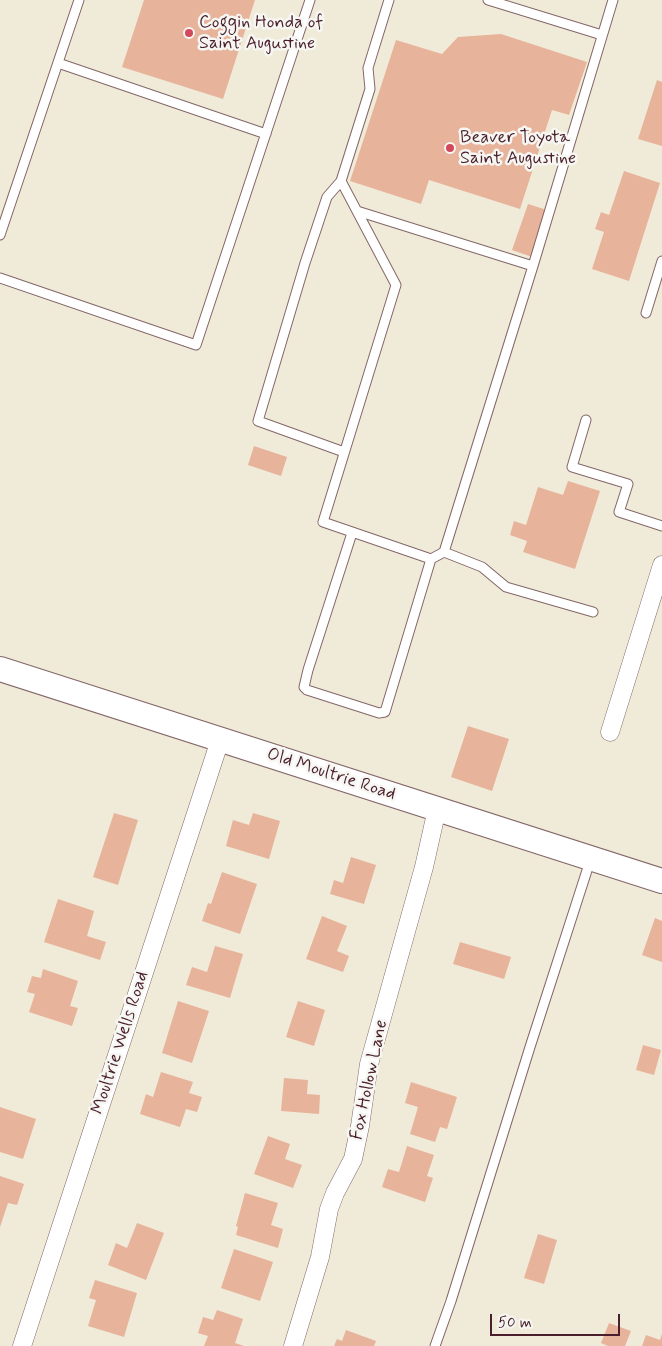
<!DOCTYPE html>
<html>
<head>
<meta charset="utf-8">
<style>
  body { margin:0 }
  #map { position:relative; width:662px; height:1346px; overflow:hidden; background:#f0ebd8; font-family:Mynerve,sans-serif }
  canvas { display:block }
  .scale { position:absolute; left:490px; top:1314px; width:130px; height:22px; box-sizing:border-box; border:2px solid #4a1f2b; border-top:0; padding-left:6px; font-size:15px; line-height:18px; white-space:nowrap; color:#4a1f2b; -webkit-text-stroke:4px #f6f6f2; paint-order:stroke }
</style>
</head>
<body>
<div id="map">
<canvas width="662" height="1346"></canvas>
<div class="scale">50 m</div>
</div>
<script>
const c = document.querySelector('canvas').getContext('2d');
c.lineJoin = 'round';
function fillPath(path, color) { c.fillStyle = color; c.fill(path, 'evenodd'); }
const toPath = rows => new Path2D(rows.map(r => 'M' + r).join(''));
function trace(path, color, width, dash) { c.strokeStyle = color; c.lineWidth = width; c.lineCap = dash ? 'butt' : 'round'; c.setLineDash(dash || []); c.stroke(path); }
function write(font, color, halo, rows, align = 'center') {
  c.font = font + ' Mynerve,sans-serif'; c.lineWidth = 5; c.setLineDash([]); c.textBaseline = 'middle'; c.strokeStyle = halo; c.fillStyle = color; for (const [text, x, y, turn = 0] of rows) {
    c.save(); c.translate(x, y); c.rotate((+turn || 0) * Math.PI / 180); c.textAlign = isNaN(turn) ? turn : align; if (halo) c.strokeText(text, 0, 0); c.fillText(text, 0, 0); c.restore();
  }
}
const building = toPath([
  [144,0,255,0,223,99,122,67],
  [501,34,587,62,569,115,552,110,520,209,429,180,421,204,350,181,396,40,442,54,458,37],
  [657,80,662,82,662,146,638,139],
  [624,171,660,183,629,281,592,269,604,232,595,229,601,212,609,215],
  [528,204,547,210,532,257,512,250],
  [254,446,287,457,281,476,248,465],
  [568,481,600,491,575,569,523,552,527,541,510,535,514,521,526,525,538,487,563,495],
  [468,726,509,739,492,791,451,777],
  [114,813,138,820,118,885,93,877],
  [253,813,280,821,269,859,226,846,233,820,249,825],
  [351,857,376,865,364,904,330,894,334,880,343,883],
  [222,872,257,884,240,934,202,921,208,903,211,904],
  [58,899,94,911,87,936,106,942,100,960,44,942],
  [322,916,347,926,337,951,349,956,343,972,306,959],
  [655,918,662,921,662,962,642,955],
  [460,942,511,957,504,979,453,964],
  [215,946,243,954,230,998,186,985,192,967,207,972],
  [43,969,78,981,70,1006,78,1008,72,1026,29,1012,35,994,27,992,32,976,41,978],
  [178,1001,209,1011,192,1063,162,1053],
  [298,1001,325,1010,314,1046,286,1037],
  [643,1045,661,1050,654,1075,636,1070],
  [161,1072,193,1082,189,1093,202,1097,197,1112,186,1109,180,1127,140,1114,146,1094,153,1097],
  [284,1078,308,1080,307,1094,320,1095,319,1114,281,1111],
  [411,1082,457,1097,447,1129,440,1127,435,1142,410,1134,418,1107,405,1103],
  [0,1107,36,1119,23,1159,0,1152],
  [268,1136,290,1144,285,1159,302,1165,293,1188,254,1174],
  [407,1146,434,1155,427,1176,433,1178,425,1202,382,1187,388,1169,399,1172],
  [0,1176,24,1184,17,1205,8,1203,0,1227],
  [245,1193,278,1203,271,1225,283,1229,278,1248,236,1235,238,1227,236,1226],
  [137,1223,164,1233,146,1280,108,1265,116,1243,127,1248],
  [538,1234,557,1240,544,1284,524,1278],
  [234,1249,273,1262,260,1301,221,1288],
  [95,1280,137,1293,124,1337,88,1326,96,1300,89,1298],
  [217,1310,243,1319,235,1343,244,1346,204,1346,208,1336,198,1333,203,1317,213,1320],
  [609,1323,631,1331,625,1346,608,1346,601,1343],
  [346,1330,376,1341,374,1346,334,1346,337,1339,342,1341],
  [662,1334,662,1346,642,1346,646,1335,660,1340]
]);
const lane = toPath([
  [389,0,368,68,370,89,341,181,396,285,323,522,431,559,444,552,533,266,613,0],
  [488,0,602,35],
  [58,63,266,134],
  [341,181,327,197,305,263,258,421,344,452],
  [357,211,533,266],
  [0,235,79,0],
  [0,278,196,345,310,0],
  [646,313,662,261],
  [586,420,572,467,628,484,619,512,662,526],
  [352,533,308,670,304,687,307,690,379,713,385,712,431,559],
  [444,552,482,567,506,587,593,612],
  [435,1346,451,1301,530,1047,591,858]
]);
const street = toPath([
  [610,732,662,565],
  [22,1346,220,740],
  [293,1346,320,1257,329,1209,335,1193,353,1159,360,1126,369,1064,424,867,437,809]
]);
const secondary = toPath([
  [0,669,662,881]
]);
const markers = [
  [189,33,5,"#d1495b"],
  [450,148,5,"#d1495b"]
];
const poiNames = [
  ["Coggin Honda of",199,23],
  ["Saint Augustine",199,44],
  ["Beaver Toyota",460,138],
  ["Saint Augustine",460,159]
];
const streetNames = [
  ["Old Moultrie Road",331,775,18],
  ["Moultrie Wells Road",121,1043,-72],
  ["Fox Hollow Lane",370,1080,-78]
];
fillPath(building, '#e7b39b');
trace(lane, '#846668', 11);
trace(street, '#846668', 19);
trace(secondary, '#846668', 26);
trace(lane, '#fff', 9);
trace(street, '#fff', 18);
trace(secondary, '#fff', 24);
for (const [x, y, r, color] of markers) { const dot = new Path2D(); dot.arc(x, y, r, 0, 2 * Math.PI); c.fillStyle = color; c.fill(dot); trace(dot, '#f6f6f2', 2); }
write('18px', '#4a1f2b', '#f6f6f2', poiNames, 'left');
write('18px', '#4a1f2b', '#f6f6f2', streetNames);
</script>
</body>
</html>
